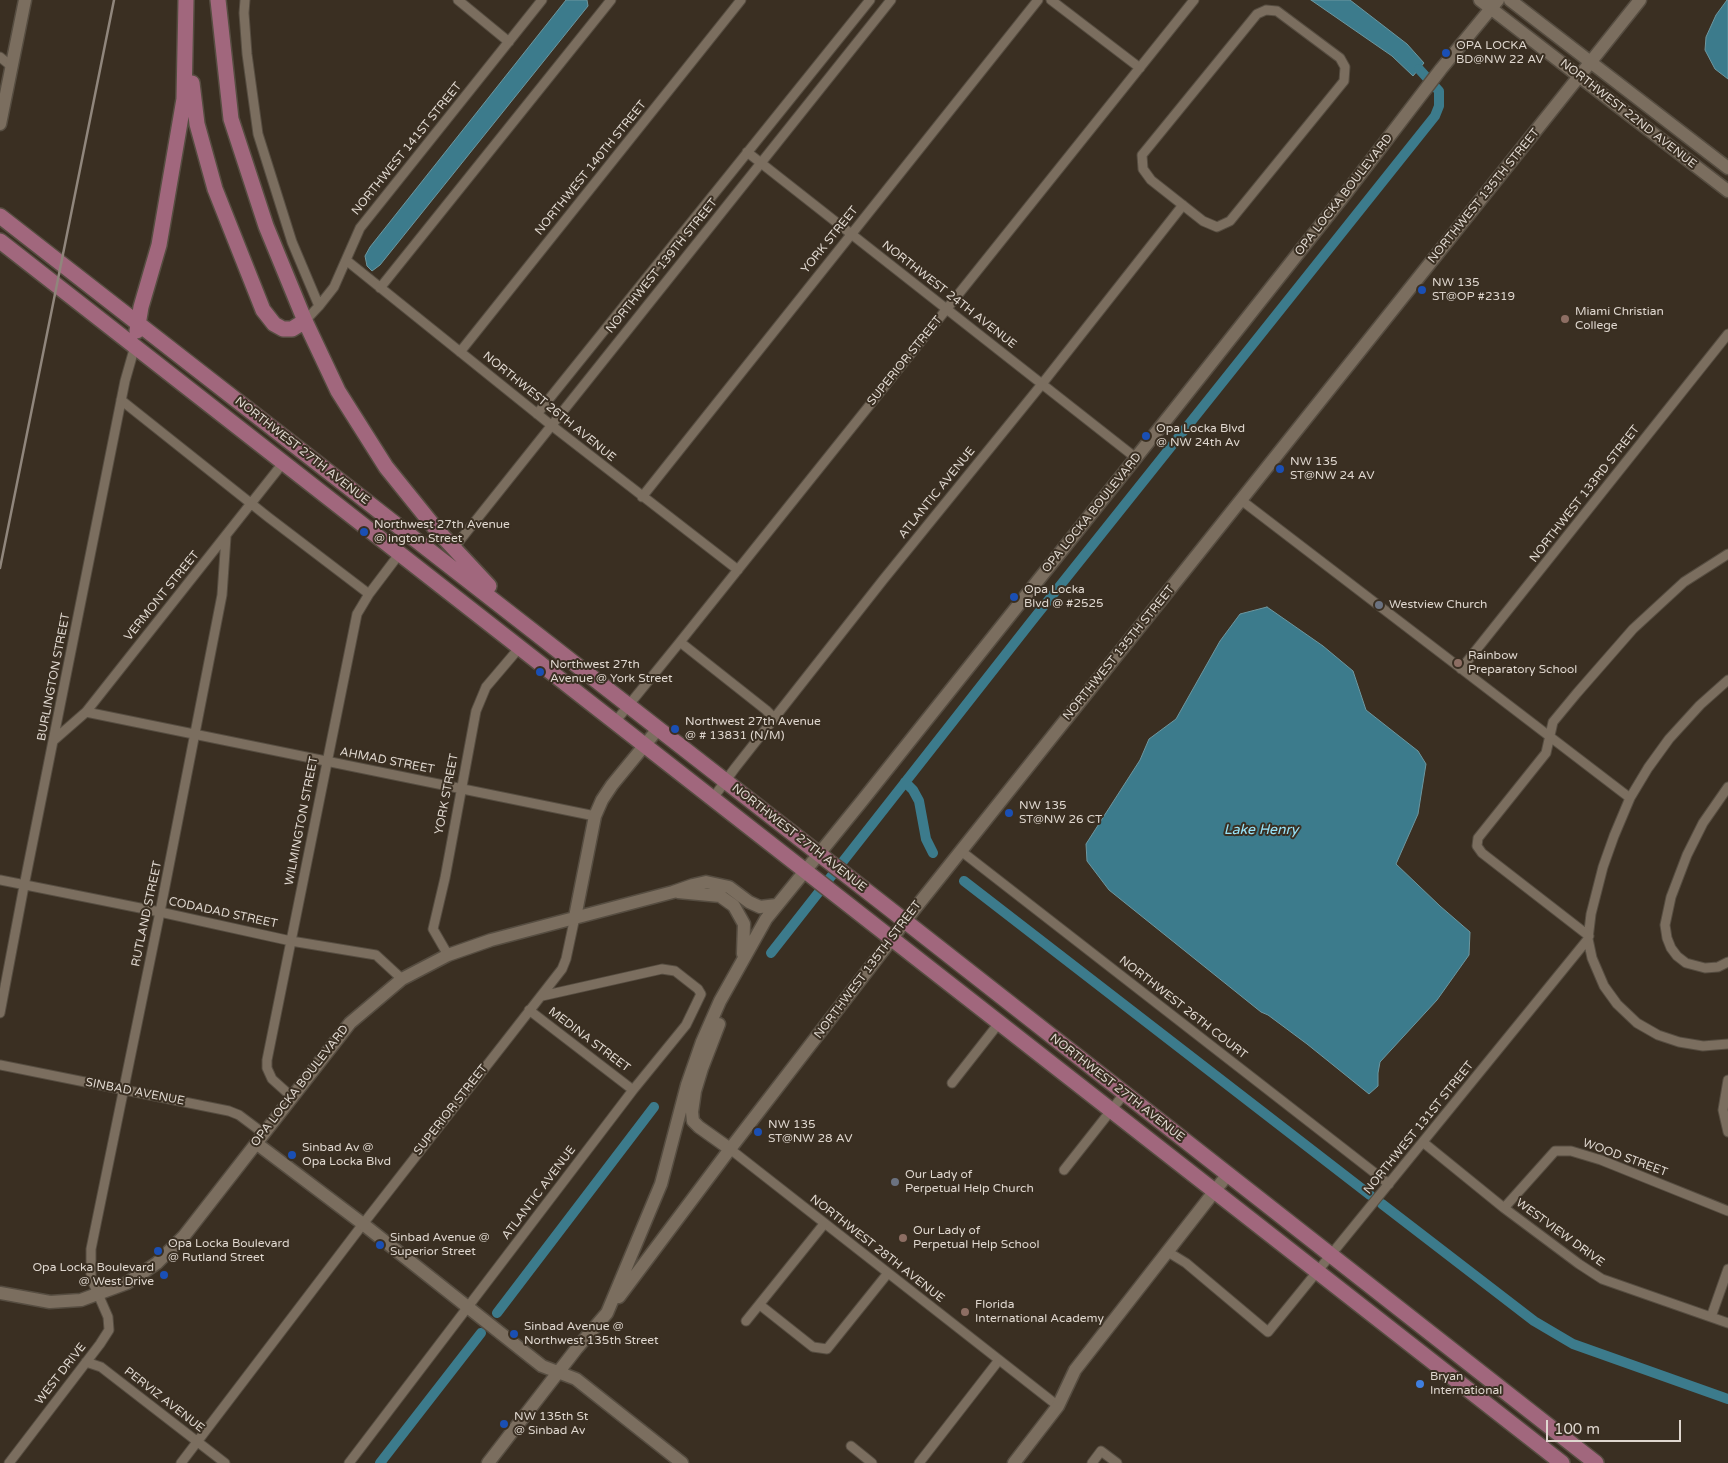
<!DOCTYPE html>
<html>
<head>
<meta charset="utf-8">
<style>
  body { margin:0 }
  #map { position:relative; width:1728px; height:1463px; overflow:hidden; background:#3a2f22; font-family:"Varela Round",sans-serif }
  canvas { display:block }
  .scale { position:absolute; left:1546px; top:1420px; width:135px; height:22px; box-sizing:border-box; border:2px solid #dfd7cf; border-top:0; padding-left:6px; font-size:15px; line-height:18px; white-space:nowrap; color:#dfd7cf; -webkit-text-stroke:4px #3a2f22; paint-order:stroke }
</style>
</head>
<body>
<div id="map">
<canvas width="1728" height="1463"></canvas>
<div class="scale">100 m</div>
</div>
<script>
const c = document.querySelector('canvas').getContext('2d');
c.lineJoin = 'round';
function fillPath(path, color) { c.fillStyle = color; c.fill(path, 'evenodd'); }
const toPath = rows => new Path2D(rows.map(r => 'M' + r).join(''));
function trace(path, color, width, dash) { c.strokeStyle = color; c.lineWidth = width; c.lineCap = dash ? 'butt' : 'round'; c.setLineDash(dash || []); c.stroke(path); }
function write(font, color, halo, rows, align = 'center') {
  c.font = font + ' "Varela Round",sans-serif'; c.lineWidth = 4; c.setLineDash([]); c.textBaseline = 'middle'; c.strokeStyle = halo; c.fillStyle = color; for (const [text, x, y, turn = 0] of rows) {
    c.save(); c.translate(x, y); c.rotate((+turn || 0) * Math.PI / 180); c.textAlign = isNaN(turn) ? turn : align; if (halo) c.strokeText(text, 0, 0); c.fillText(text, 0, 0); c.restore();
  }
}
const water = toPath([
  [566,0,587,0,588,6,380,265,372,271,367,266,365,256,370,247,566,0],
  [1311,0,1350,0,1407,44,1424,63,1413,76,1392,56,1311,0],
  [1727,0,1728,0,1728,79,1715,69,1705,50,1706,37,1716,15,1727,0],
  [1267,607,1323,646,1353,671,1366,710,1418,751,1426,764,1418,814,1396,864,1440,906,1470,932,1469,955,1437,1000,1380,1062,1378,1073,1378,1086,1369,1094,1307,1044,1268,1015,1261,1012,1109,890,1087,861,1086,844,1140,760,1149,739,1176,719,1220,641,1240,614,1267,607]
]);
const canal = toPath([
  [905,782,913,790,919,801,926,839,933,853],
  [964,881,1370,1195],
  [771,953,1031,622,1435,116,1439,106,1439,91,1419,69],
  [1382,1204,1534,1321,1573,1344,1728,1399],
  [497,1313,654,1107],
  [380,1463,481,1333]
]);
const street = toPath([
  [245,0,244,13,247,54,258,134,292,242,319,306],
  [458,0,509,42],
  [1051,0,1140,68],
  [1266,10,1277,11,1340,58,1345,67,1344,81,1230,221,1217,227,1203,221,1151,180,1143,169,1142,155,1257,14,1266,10],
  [0,57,11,66],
  [747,152,1136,458],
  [346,260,551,425,738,570],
  [380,288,611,0],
  [305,321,319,306,334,287,360,228,542,0],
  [460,352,741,0],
  [121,400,268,517,369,594],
  [537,414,870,0],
  [642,497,1038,0],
  [1241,500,1630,798],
  [453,549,891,0],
  [680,642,766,710,774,718],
  [1461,669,1728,334],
  [1728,680,1700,705,1669,739,1648,768,1630,798,1614,836,1603,867,1591,914,1588,939,1592,958,1604,986,1617,1004,1637,1023,1658,1035,1679,1042,1703,1046,1728,1044],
  [86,712,595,816],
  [615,722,680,642,1194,0],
  [54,740,86,712,283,463],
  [1728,787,1703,823,1687,855,1671,897,1665,925,1667,938,1671,948,1677,956,1686,963,1705,968,1718,967,1728,962],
  [713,798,735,768,883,580,1042,384,1183,205],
  [961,851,1389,1184],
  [0,880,160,912,291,941,376,955,402,979],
  [1589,936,1482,853,1477,846,1478,838,1546,753,1553,722,1577,693,1633,629,1684,582,1728,554],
  [448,955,433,929,445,878,476,711,486,687,520,647],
  [529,1010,633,1090],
  [0,1013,24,886,125,381,135,346],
  [0,1065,229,1111,239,1115,263,1133],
  [1728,1080,1723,1110,1728,1132],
  [952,1083,999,1023],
  [292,1097,272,1079,267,1068,267,1060,357,614,369,594,400,553],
  [1424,1143,1504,1208,1579,1264,1602,1279,1728,1323],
  [730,1149,1058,1406],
  [1064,1170,1124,1094],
  [1504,1208,1555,1151,1571,1151,1601,1160,1728,1211],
  [1168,1252,1186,1263,1268,1332,1588,939],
  [760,1305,813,1347,827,1349,888,1273],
  [1711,1317,1728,1269],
  [746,1321,824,1224],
  [86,1362,101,1367,225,1463],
  [851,1446,872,1463],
  [9,1463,100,1344,109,1330,108,1317,91,1278,91,1249,160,912,222,595,226,537],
  [181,1463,363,1224,562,969,566,959,575,917],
  [349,1463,633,1090,686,1025,701,994,698,989,675,971,662,969,542,996],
  [919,1463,999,1360],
  [1092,1463,1101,1451,1117,1463]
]);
const secondary = toPath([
  [1480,0,1728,191],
  [1510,0,1728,168],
  [0,124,25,0],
  [678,892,720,896,734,906,744,924,743,954],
  [575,917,595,816,602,800,612,785,658,729],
  [719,1024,702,1068,695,1091,692,1112,693,1121,699,1127,730,1149],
  [256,1143,363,1224,542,1366,576,1379,682,1463],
  [0,1293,50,1302,81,1300,127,1283,157,1263,184,1236,350,1023,402,979,448,955,491,940,673,892,693,885,706,882,729,887,749,902,760,907,777,905],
  [619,1297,730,1149,885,948,905,921,1640,0],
  [488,1463,577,1348,607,1313,661,1184,687,1085,702,1042,720,1001,766,919,862,801,1174,410,1346,193,1441,69,1498,0],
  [1014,1463,1058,1406,1075,1370,1228,1174]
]);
const primary = toPath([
  [218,0,231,119,266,226,305,321,338,391,386,467,436,529,489,586],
  [192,83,197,124,215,189,263,310,274,324,283,329,292,329,305,321],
  [0,216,882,903,1596,1463],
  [0,241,1562,1463],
  [137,331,141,307,159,245,184,99,186,0]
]);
const rail = toPath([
  [0,568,114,0]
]);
const markers = [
  [1446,53,5,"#1a4fb4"],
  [1422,290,5,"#1a4fb4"],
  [1565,319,5,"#8d6e63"],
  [1146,436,5,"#1a4fb4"],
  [1280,469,5,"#1a4fb4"],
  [364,532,5,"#1a4fb4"],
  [1014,597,5,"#1a4fb4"],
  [1379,605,5,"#6b7280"],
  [1458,663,5,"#8d6e63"],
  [540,672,5,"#1a4fb4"],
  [675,729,5,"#1a4fb4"],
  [1009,813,5,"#1a4fb4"],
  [758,1132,5,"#1a4fb4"],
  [292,1155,5,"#1a4fb4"],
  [895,1182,5,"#6b7280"],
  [903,1238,5,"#8d6e63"],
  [380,1245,5,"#1a4fb4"],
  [158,1251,5,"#1a4fb4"],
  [164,1275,5,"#1a4fb4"],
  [965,1312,5,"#8d6e63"],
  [514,1334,5,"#1a4fb4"],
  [1420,1384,5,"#3f7fe0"],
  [504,1424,5,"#1a4fb4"]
];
const poiNames = [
  ["OPA LOCKA",1456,46],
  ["BD@NW 22 AV",1456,60],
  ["NW 135",1432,283],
  ["ST@OP #2319",1432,297],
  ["Miami Christian",1575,312],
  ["College",1575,326],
  ["Opa Locka Blvd",1156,429],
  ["@ NW 24th Av",1156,443],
  ["NW 135",1290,462],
  ["ST@NW 24 AV",1290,476],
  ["Northwest 27th Avenue",374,525],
  ["@ ington Street",374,539],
  ["Opa Locka",1024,590],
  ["Blvd @ #2525",1024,604],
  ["Westview Church",1389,605],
  ["Rainbow",1468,656],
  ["Preparatory School",1468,670],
  ["Northwest 27th",550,665],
  ["Avenue @ York Street",550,679],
  ["Northwest 27th Avenue",685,722],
  ["@ # 13831 (N/M)",685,736],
  ["NW 135",1019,806],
  ["ST@NW 26 CT",1019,820],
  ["NW 135",768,1125],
  ["ST@NW 28 AV",768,1139],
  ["Sinbad Av @",302,1148],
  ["Opa Locka Blvd",302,1162],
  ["Our Lady of",905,1175],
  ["Perpetual Help Church",905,1189],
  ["Our Lady of",913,1231],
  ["Perpetual Help School",913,1245],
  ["Sinbad Avenue @",390,1238],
  ["Superior Street",390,1252],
  ["Opa Locka Boulevard",168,1244],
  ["@ Rutland Street",168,1258],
  ["Opa Locka Boulevard",154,1268,"right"],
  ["@ West Drive",154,1282,"right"],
  ["Florida",975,1305],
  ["International Academy",975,1319],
  ["Sinbad Avenue @",524,1327],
  ["Northwest 135th Street",524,1341],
  ["Bryan",1430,1377],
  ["International",1430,1391],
  ["NW 135th St",514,1417],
  ["@ Sinbad Av",514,1431]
];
const streetNames = [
  ["NORTHWEST 22ND AVENUE",1628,114,38],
  ["NORTHWEST 141ST STREET",407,149,-51],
  ["NORTHWEST 140TH STREET",591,168,-51],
  ["OPA LOCKA BOULEVARD",1344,195,-52],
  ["NORTHWEST 135TH STREET",1484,196,-51],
  ["YORK STREET",830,240,-51],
  ["NORTHWEST 139TH STREET",662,266,-51],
  ["NORTHWEST 24TH AVENUE",949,295,38],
  ["SUPERIOR STREET",905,361,-51],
  ["NORTHWEST 26TH AVENUE",549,407,39],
  ["NORTHWEST 27TH AVENUE",302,451,38],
  ["ATLANTIC AVENUE",937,493,-51],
  ["NORTHWEST 133RD STREET",1585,494,-52],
  ["OPA LOCKA BOULEVARD",1092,513,-51],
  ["VERMONT STREET",162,596,-51],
  ["NORTHWEST 135TH STREET",1119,653,-51],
  ["BURLINGTON STREET",54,677,-79],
  ["AHMAD STREET",387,761,11],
  ["YORK STREET",447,794,-79],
  ["WILMINGTON STREET",302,821,-79],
  ["NORTHWEST 27TH AVENUE",799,838,38],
  ["CODADAD STREET",223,913,12],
  ["RUTLAND STREET",147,914,-78],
  ["NORTHWEST 135TH STREET",868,970,-53],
  ["NORTHWEST 26TH COURT",1183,1008,38],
  ["MEDINA STREET",589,1040,37],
  ["OPA LOCKA BOULEVARD",300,1086,-52],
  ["NORTHWEST 27TH AVENUE",1117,1088,38],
  ["SINBAD AVENUE",135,1092,11],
  ["SUPERIOR STREET",451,1110,-52],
  ["NORTHWEST 131ST STREET",1419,1128,-51],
  ["WOOD STREET",1625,1158,20],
  ["ATLANTIC AVENUE",539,1193,-53],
  ["WESTVIEW DRIVE",1560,1233,36],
  ["NORTHWEST 28TH AVENUE",877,1249,38],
  ["WEST DRIVE",61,1374,-52],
  ["PERVIZ AVENUE",164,1400,38]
];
const waterNames = [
  ["Lake Henry",1261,830]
];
fillPath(water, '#3c7b8c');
trace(water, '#6d97a0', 1);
trace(canal, '#3c7b8c', 10);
trace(street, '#564d41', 11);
trace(secondary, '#564d41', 15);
trace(primary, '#564d41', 18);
trace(street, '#7b6e5f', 9);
trace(secondary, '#7b6e5f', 12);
trace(primary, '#a1677d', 15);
trace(rail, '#90867c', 2.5);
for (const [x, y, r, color] of markers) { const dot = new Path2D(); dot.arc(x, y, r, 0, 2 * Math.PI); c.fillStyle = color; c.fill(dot); trace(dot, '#3a2f22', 2); }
write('12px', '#dfd7cf', '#3a2f22', poiNames, 'left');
write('12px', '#dfd7cf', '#3a2f22', streetNames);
write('italic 14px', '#99e4f9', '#3a2f22', waterNames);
</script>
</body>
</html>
